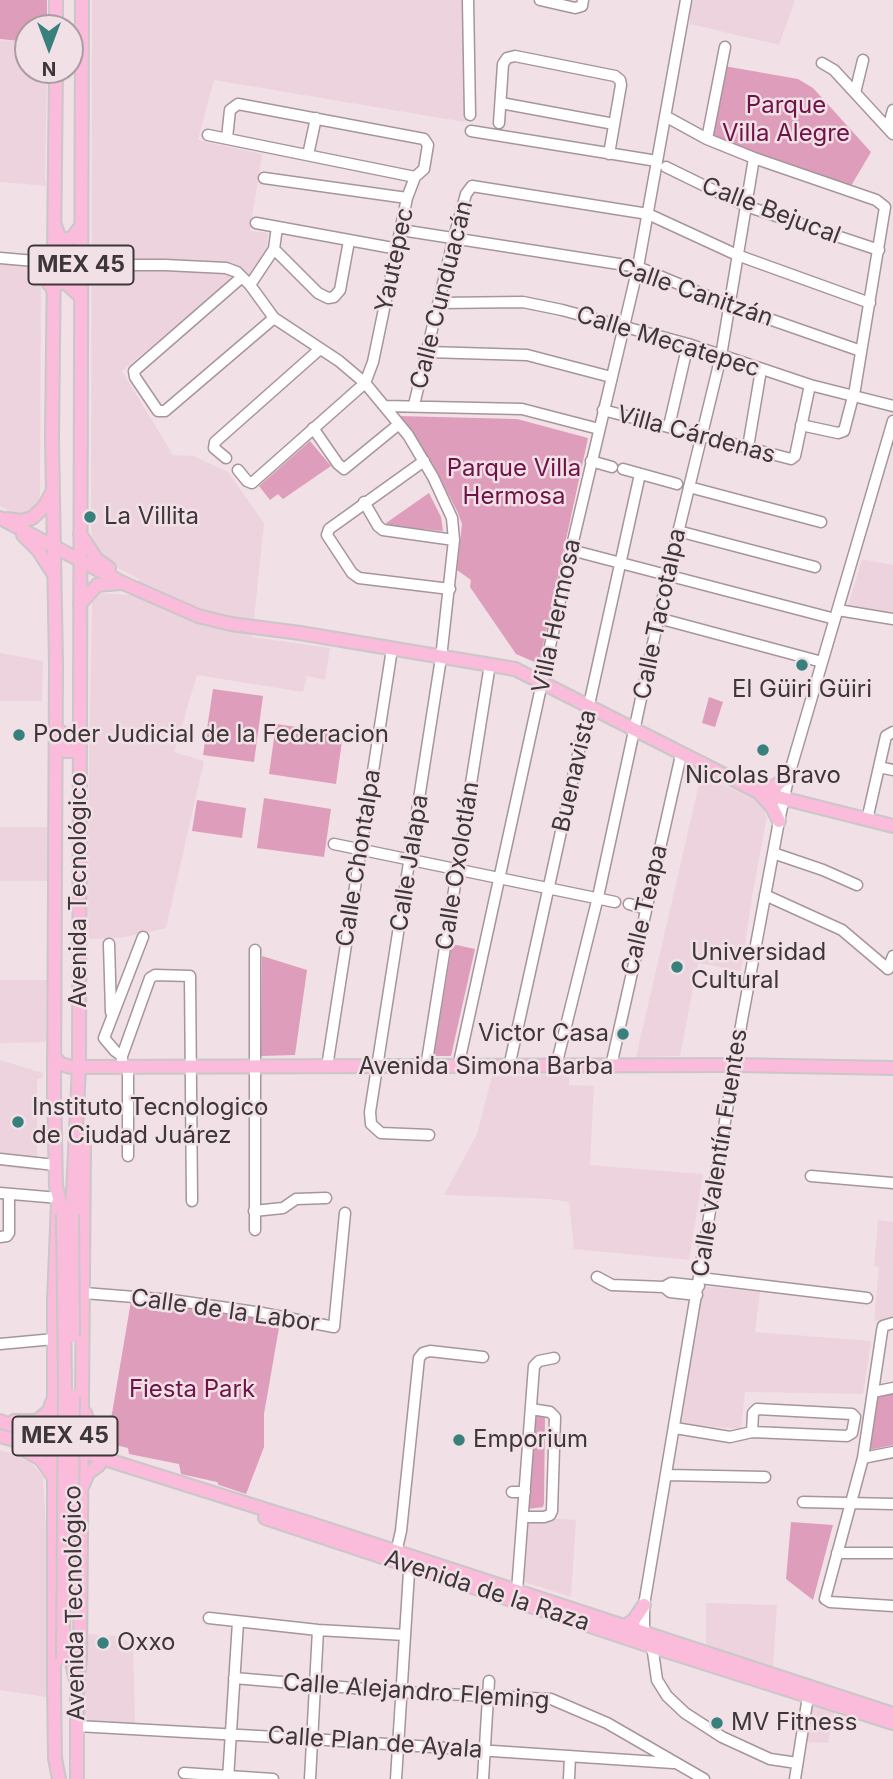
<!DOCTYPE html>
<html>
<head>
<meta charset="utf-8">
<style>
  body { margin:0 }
  #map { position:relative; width:893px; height:1779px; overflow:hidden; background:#f2e0e7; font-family:Inter,sans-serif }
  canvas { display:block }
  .north { position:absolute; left:14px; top:14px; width:70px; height:70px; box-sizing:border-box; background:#f2e0e7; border:2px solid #aa9ca2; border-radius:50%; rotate:180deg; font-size:19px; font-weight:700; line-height:28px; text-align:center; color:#3e373a }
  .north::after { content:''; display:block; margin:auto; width:24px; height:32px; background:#37807c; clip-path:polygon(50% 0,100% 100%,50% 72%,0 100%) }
</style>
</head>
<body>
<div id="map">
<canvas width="893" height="1779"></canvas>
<div class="north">N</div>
</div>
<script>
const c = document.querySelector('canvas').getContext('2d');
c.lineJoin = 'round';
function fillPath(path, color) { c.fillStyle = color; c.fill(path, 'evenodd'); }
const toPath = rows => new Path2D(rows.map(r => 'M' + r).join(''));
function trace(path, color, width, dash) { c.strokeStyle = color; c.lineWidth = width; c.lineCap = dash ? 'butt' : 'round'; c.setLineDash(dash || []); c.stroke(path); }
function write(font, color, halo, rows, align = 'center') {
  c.font = font + ' Inter,sans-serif'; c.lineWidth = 5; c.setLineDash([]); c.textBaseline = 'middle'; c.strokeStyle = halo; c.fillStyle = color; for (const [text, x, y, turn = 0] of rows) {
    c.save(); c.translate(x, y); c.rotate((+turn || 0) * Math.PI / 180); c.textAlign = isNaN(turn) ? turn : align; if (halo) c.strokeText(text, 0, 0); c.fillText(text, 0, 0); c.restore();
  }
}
const built = toPath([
  [92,0,468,0,470,96,465,122,214,80,198,140,262,154,250,231,268,233,267,252,247,278,233,279,122,371,173,455,194,456,228,472,264,523,252,637,330,648,325,680,307,676,303,692,197,675,174,752,204,761,166,928,121,938,89,939,87,880,92,602,97,593,131,595,139,579,114,566,103,557,92,539,91,527],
  [690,0,795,0,779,45,690,24],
  [0,40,28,42,28,70,47,70,45,178,47,186,0,182],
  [0,264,32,267,41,277,40,495,37,507,27,515,17,515,0,506],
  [862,559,893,565,893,613,848,606],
  [0,653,43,661,42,701,0,701],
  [701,775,760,802,767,817,753,891,741,971,698,963,680,1056,636,1057],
  [0,827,48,827,48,881,0,881],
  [0,980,47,980,47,1042,0,1043],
  [0,1060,43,1073,42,1078,37,1079,37,1171,0,1166],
  [569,1074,569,1085,594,1086,590,1165,703,1174,689,1260,574,1249,569,1202,550,1199,444,1195,477,1134,492,1076],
  [878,1220,893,1222,893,1318,874,1321,879,1267,874,1266],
  [701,1286,760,1292,755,1332,871,1341,863,1394,745,1392,741,1429,680,1424],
  [0,1450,28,1459,43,1477,47,1545,46,1697,0,1690],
  [550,1518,576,1520,571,1597,524,1582,528,1522],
  [706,1603,777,1605,773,1666,706,1646],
  [86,1634,117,1636,133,1644,135,1723,84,1721],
  [812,1704,835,1710,828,1743,807,1742]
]);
const green = toPath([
  [0,0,47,0,47,28,28,28,28,42,0,39],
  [724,66,798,79,813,88,871,152,851,186,713,139],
  [398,416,517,419,588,438,539,664,516,654,470,587,471,580,457,570,462,524,458,513,435,468],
  [310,441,331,466,283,499,278,494,270,500,259,486],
  [429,493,441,517,443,531,388,526,386,523],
  [213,689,263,696,254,762,203,755],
  [709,697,723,702,715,727,702,723],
  [276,724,343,734,336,784,269,774],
  [264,798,331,809,324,857,257,848],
  [197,800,246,808,242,838,192,831],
  [452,944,475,949,451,1056,434,1056],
  [262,956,307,970,295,1055,261,1056],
  [131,1301,280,1322,264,1414,264,1447,246,1494,219,1485,217,1482,181,1474,179,1464,129,1454,128,1448,107,1443],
  [893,1393,893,1445,869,1450,875,1397],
  [533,1412,545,1414,544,1503,543,1507,527,1509],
  [791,1522,833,1525,813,1600,786,1579]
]);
const minor = toPath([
  [468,0,470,115],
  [540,0,575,8,582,6,583,0],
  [822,63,834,70,893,134],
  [855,93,863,60],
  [501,103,614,124],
  [665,116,707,139,754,158,876,200,885,207,855,389,844,431,838,433,801,425],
  [499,123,503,64,507,58,515,56,615,76,620,80,621,85,609,154],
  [888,128,893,110],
  [471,131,657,161],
  [208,135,415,177],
  [227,138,230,110,238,104,424,139,428,145,424,169,415,177,407,198,373,362,365,383,252,483,247,481,238,470],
  [707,139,725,47],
  [308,155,316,118],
  [666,167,746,206,879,250],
  [264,178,407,198],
  [256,223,398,249],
  [277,227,274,249,318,293,328,298,334,297,340,290,349,241],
  [401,230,638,267,729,305,861,351],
  [0,258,35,261,53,266],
  [81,265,165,265,226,268,237,272,250,285,274,318,339,361,365,383,408,435,433,477,452,518,454,540,441,658,370,1112,371,1124,381,1133,429,1135],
  [242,277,134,371,135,377,158,411,165,411,274,318],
  [250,285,274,249],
  [439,303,523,302,562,310,688,344,810,385,893,406],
  [428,352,527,355,611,377],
  [414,405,454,237,466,194,472,186,648,214,737,255,870,303],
  [384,406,522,409,599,429],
  [603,410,791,459,795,456,810,385],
  [669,426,688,344],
  [313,428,338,464,344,469,399,424],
  [748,447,761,370],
  [226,458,214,448,215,442,320,349],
  [424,461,329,529,327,535,352,573,359,578,450,589],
  [591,461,612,467],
  [623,469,677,484],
  [689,487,821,522],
  [364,502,378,526,383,530,454,540],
  [678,531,815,567],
  [571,550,835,619],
  [838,610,893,619],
  [658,618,822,662],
  [879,767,893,770],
  [867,820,886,736,893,732],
  [334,844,615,902],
  [773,853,823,870,857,885],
  [765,895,842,930,888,969,893,956],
  [629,904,646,909],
  [109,944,111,1012],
  [122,1056,115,1051,104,1038,143,937],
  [556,1066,598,897,668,574,721,356,754,158],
  [611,1066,681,755],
  [122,1067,122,1056,150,978,155,975,190,976,192,1201],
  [327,1067,392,649],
  [426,1067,490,664],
  [458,1067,571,550,638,267,686,0],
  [509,1067,640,474],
  [128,1156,128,1067],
  [0,1159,55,1165],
  [811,1176,893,1183],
  [0,1193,59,1198],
  [254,1211,283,1208,296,1199,326,1198],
  [255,1230,255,950],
  [0,1237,7,1236,9,1233,9,1194],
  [597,1277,612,1285,664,1287,671,1283,699,1286],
  [700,1278,867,1298],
  [664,1287,670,1292,697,1295],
  [84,1293,172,1300,262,1313,334,1327,345,1213],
  [893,1323,883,1326,882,1331,863,1458,825,1599,830,1602,893,1606],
  [0,1344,54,1339],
  [873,1392,893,1388],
  [675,1428,730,1437,752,1432,847,1436,852,1433,855,1417,852,1414,757,1409,753,1413,752,1432],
  [863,1458,893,1452],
  [667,1475,765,1477],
  [512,1492,525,1492],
  [803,1502,893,1504],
  [523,1517,544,1517,550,1515,552,1511,555,1417,550,1412,531,1409],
  [837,1553,893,1553],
  [395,1557,401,1531,419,1358,423,1353,430,1351,483,1357],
  [517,1591,534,1366,539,1361,554,1358],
  [209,1618,318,1630,405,1635],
  [234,1678,401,1692,551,1699,607,1723,704,1779],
  [77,1726,312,1739,673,1763],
  [797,1763,770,1759,722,1737,685,1713,667,1696,657,1680,653,1652,644,1633,644,1605,742,1020,779,821,789,775,893,421],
  [184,1773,273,1779],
  [228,1779,238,1622],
  [310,1779,318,1630],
  [396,1779,409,1572,412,1560],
  [483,1779,489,1681],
  [569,1779,570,1756],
  [795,1779,809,1690]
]);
const major = toPath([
  [56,28,56,0],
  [56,70,52,438,56,666,54,1091,56,1186,63,1214],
  [55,225,59,236,65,240,72,238,81,226],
  [35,261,45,273,49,284],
  [53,266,68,262,81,254],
  [52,288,58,284,65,282,81,297],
  [0,518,123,583,198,616,231,624,300,633,515,669,758,792,893,826],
  [7,519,21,521,32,518,44,507,52,492],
  [80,534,97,560,109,568],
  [23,535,38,550,53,573],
  [80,604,97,585,120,583],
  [61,732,61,741,66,751,73,751,80,747],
  [758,792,777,785,789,775],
  [761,795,772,807,779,821],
  [54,1057,61,1064,71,1067,735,1065,893,1068],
  [58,1203,54,1300,54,1685,55,1758,59,1779],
  [72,1214,79,1067,82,0],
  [85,1413,96,1441,108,1460],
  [0,1421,108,1460,321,1527,893,1714],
  [14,1421,37,1421,49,1411,52,1402],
  [0,1436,74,1457],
  [22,1448,41,1459,54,1478],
  [83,1485,88,1473,99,1465],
  [265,1518,650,1646,893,1723],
  [625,1626,634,1620,644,1605],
  [71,1658,77,1685,77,1779],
  [77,1685,80,1658,84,1147]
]);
const majorBridge = toPath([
  [63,1214,65,1385,63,1659],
  [72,1214,73,1336],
  [72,1528,73,1396]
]);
const markers = [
  [90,517,7,"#37807c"],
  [802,665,7,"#37807c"],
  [19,735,7,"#37807c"],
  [763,750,7,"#37807c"],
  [677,967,7,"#37807c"],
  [623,1034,7,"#37807c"],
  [18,1122,7,"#37807c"],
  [459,1440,7,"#37807c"],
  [103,1643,7,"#37807c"],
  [717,1723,7,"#37807c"]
];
const shields = [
  [81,265,105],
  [65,1436,105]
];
const shieldNames = [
  ["MEX 45",81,265],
  ["MEX 45",65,1436]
];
const parkNames = [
  ["Parque",786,106],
  ["Villa Alegre",786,134],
  ["Parque Villa",514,469],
  ["Hermosa",514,497],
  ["Fiesta Park",192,1390]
];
const streetNames = [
  ["Calle Bejucal",771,211,21],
  ["Yautepec",395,260,-78],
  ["Calle Canitzán",695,293,19],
  ["Calle Cunduacán",442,295,-76],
  ["Calle Mecatepec",668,342,17],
  ["Villa Cárdenas",696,435,15],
  ["Calle Tacotalpa",660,614,-78],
  ["Villa Hermosa",557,616,-78],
  ["Buenavista",575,771,-77],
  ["Calle Chontalpa",359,858,-81],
  ["Calle Jalapa",410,863,-81],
  ["Calle Oxolotlán",458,866,-81],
  ["Avenida Tecnológico",79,890,-90],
  ["Calle Teapa",645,910,-77],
  ["Avenida Simona Barba",486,1067],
  ["Calle Valentín Fuentes",720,1153,-81],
  ["Calle de la Labor",225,1311,8],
  ["Avenida de la Raza",487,1591,18],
  ["Avenida Tecnológico",75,1603,-91],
  ["Calle Alejandro Fleming",416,1692,4],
  ["Calle Plan de Ayala",375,1743,4]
];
const poiNames = [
  ["La Villita",104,517],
  ["El Güiri Güiri",802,690,"center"],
  ["Poder Judicial de la Federacion",33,735],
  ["Nicolas Bravo",763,776,"center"],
  ["Universidad",691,953],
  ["Cultural",691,981],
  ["Victor Casa",609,1034,"right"],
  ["Instituto Tecnologico",32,1108],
  ["de Ciudad Juárez",32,1136],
  ["Emporium",473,1440],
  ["Oxxo",117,1643],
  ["MV Fitness",731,1723]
];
fillPath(built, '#edd3de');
fillPath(green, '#de9dba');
trace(minor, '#a6959c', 13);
trace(major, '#c9c7c8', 16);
trace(minor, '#fff', 10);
trace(major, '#fabcda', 12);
trace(majorBridge, '#c9c7c8', 16, []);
trace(majorBridge, '#fabcda', 12);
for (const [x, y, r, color] of markers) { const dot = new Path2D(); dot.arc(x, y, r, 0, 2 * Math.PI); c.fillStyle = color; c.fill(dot); trace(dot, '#f2e0e7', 2.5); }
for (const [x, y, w] of shields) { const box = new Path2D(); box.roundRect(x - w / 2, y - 19.5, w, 39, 5); c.fillStyle = '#f2e0e7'; c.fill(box); trace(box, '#3e373a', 2); }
write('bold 23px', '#3e373a', null, shieldNames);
write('24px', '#6f1248', '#f2e0e7', parkNames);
write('24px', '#3e373a', '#f2e0e7', streetNames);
write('24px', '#3e373a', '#f2e0e7', poiNames, 'left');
</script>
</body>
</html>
